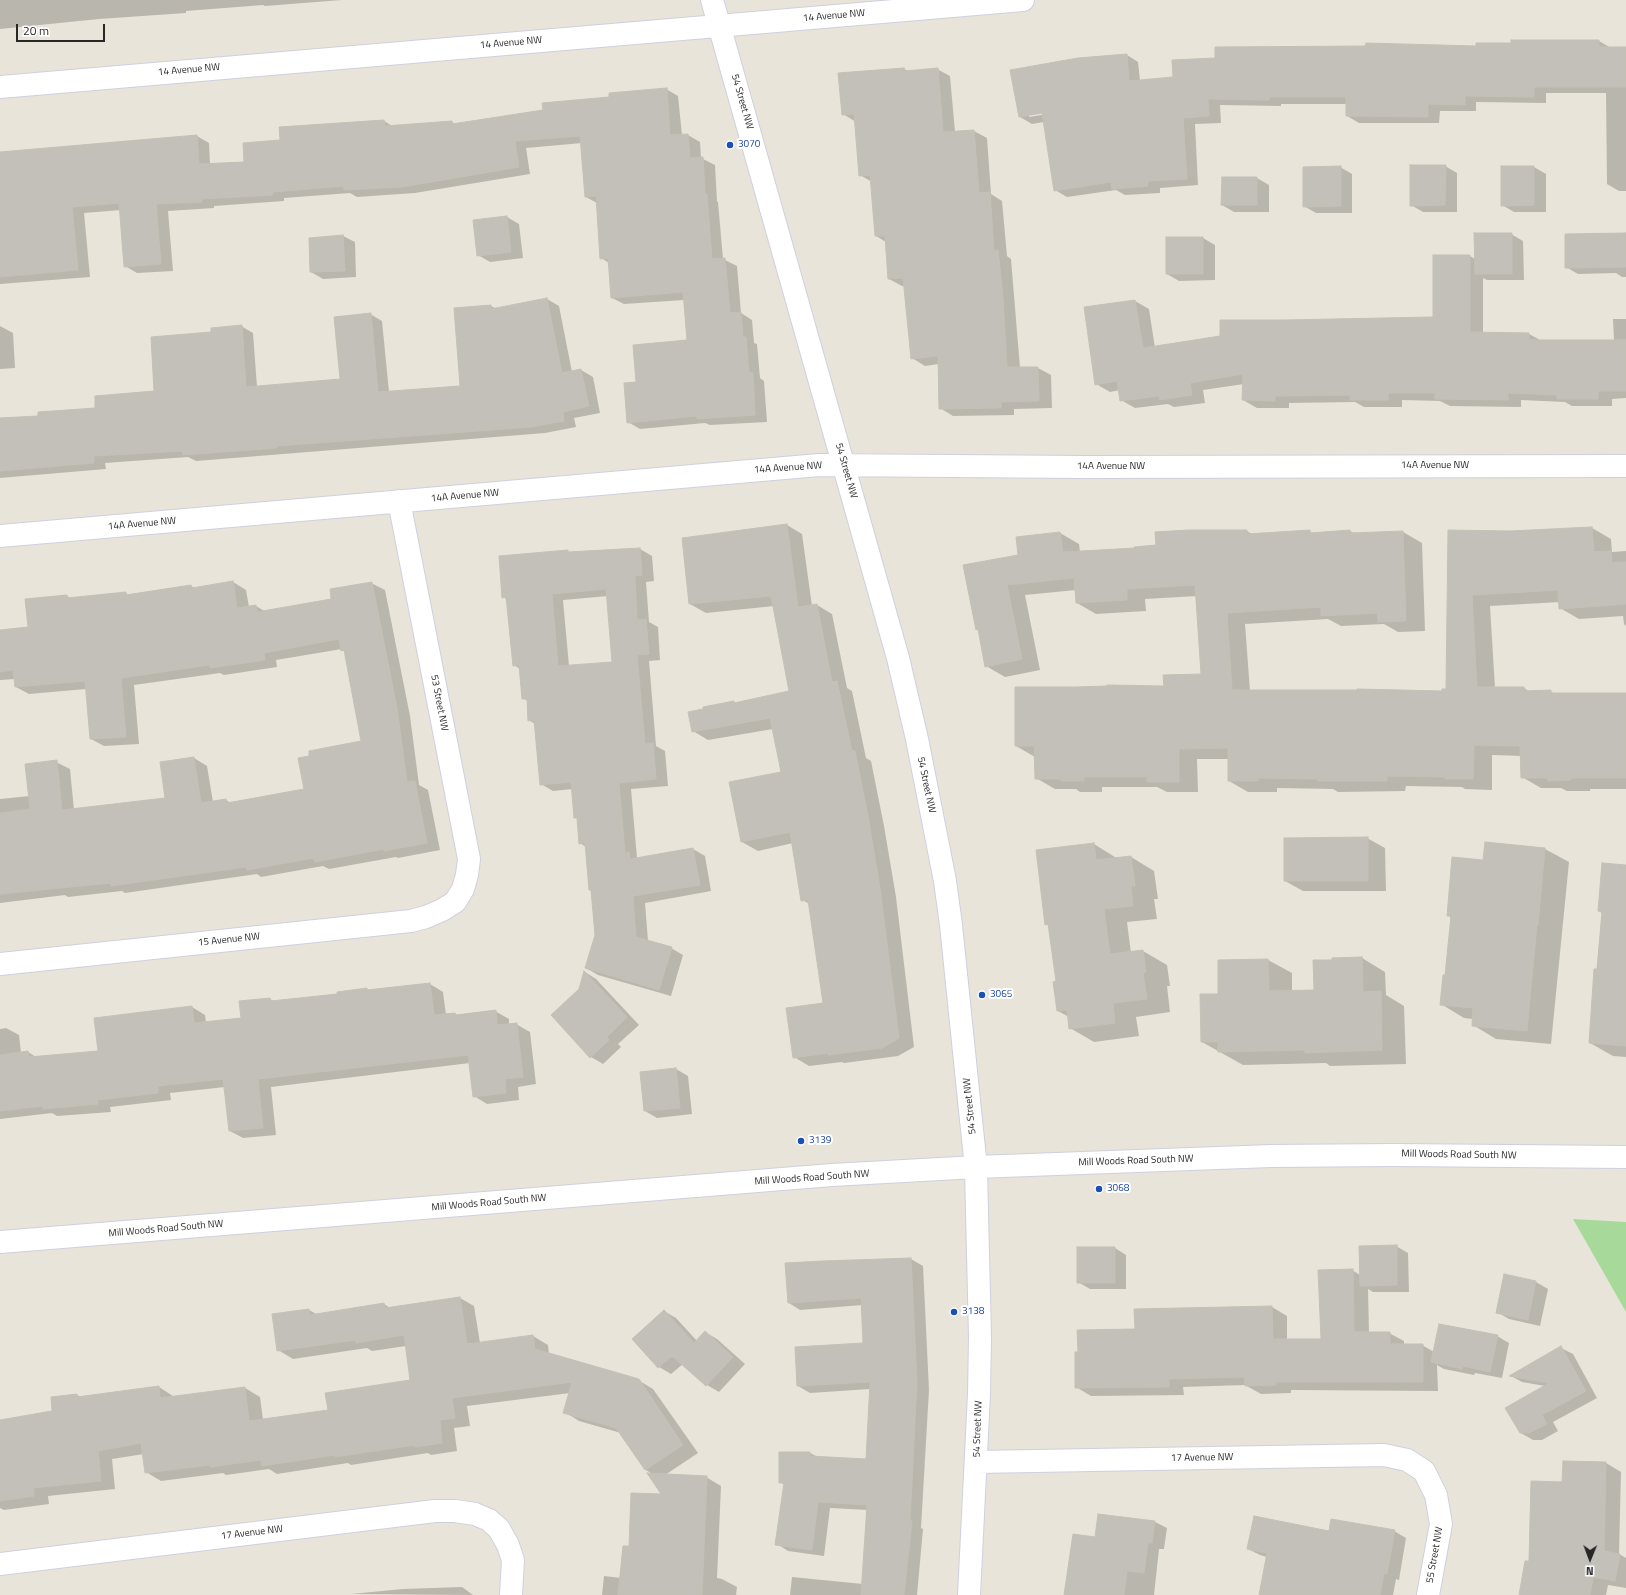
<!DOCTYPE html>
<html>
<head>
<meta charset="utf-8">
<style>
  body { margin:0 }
  #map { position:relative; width:1626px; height:1595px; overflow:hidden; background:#e8e4d9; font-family:"Titillium Web",sans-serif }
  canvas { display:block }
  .north { position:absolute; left:1570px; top:1539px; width:40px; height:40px; -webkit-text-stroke:3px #fff; paint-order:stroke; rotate:181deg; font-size:11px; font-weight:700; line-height:16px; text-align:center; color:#272727 }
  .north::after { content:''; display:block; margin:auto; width:14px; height:18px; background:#272727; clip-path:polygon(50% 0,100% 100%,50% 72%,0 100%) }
  .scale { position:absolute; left:16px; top:24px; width:89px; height:18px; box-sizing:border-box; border:2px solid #272727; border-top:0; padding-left:5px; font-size:12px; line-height:14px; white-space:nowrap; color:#272727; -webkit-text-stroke:3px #fff; paint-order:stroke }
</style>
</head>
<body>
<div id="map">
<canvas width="1626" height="1595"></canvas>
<div class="north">N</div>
<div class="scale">20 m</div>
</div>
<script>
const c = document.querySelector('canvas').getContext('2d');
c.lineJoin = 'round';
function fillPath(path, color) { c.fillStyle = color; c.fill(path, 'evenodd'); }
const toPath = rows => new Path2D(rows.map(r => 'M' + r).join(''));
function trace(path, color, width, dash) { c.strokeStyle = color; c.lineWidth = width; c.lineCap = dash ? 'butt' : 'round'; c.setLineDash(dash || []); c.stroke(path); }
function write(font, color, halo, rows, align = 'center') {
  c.font = font + ' "Titillium Web",sans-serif'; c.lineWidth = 4; c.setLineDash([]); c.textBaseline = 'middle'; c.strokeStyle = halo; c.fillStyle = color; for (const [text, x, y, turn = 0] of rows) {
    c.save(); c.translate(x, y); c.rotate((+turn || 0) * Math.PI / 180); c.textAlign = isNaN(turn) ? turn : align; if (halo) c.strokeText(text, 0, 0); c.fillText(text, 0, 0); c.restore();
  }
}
const green = toPath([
  [1573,1219,1626,1222,1626,1312]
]);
const shadow = toPath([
  [0,0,342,0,265,6,263,5,186,11,186,13,99,19,0,29],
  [1599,41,1611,48,1626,48,1626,191,1619,191,1607,184,1606,93,1546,93,1546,103,1476,102,1476,111,1440,111,1439,123,1359,123,1347,116,1347,104,1281,104,1281,106,1220,105,1221,123,1195,124,1198,185,1160,188,1160,193,1125,195,1116,190,1067,197,1055,190,1044,122,1032,124,1020,117,1127,55,1138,62,1140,81,1477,47],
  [1046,112,1047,114,1029,117,1029,115],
  [904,69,909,71,937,69,950,76,955,132,974,131,987,138,991,194,1002,201,1007,256,1011,259,1020,368,1038,368,1051,375,1052,408,1014,409,1014,415,953,416,940,408,939,364,925,366,912,358,905,286,902,286,889,279,886,242,876,236,872,182,860,175,856,122,843,114],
  [666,89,678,96,682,135,688,135,700,142,701,158,715,165,717,201,718,202,723,259,737,266,741,313,752,320,754,343,757,344,760,378,764,381,767,422,710,425,705,423,640,429,628,422,637,383,688,341,684,300,624,304,612,298,609,263,601,258,597,203,586,197,582,143,526,148,530,174,415,193,357,197,350,193,284,198,284,201,214,206,214,208,168,211,173,271,137,273,125,266,121,210,84,213,90,277,0,284,0,153,197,136,209,143,210,165,245,163,281,141,384,121,394,127,452,122,456,125],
  [1445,166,1457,173,1457,212,1423,212,1411,205],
  [1340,167,1352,174,1352,213,1316,213,1304,206],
  [1534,167,1546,174,1546,212,1514,212,1502,205],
  [1257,178,1269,185,1269,212,1234,212,1222,205],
  [507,217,519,224,523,258,490,262,478,255],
  [1511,234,1523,241,1524,280,1487,280,1483,278,1483,333,1529,334,1542,341,1614,341,1613,319,1626,319,1626,398,1612,399,1612,406,1572,406,1565,402,1521,400,1521,407,1450,406,1440,401,1402,400,1402,407,1364,407,1355,402,1289,403,1289,408,1257,408,1243,400,1244,384,1203,390,1205,403,1174,407,1168,404,1135,408,1121,400,1120,390,1110,392,1096,384,1085,308,1135,301,1149,309,1155,348,1221,337,1284,321,1434,318,1470,256,1475,259],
  [1626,234,1626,277,1622,277,1616,273,1578,274,1566,267],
  [343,236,355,242,356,277,323,279,311,272,310,239],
  [1203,238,1215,245,1215,280,1179,281,1167,274],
  [547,299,559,306,572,372,581,370,593,377,600,413,574,418,576,427,545,433,196,461,188,457,105,463,106,469,0,478,0,419,39,417,96,409,156,392,212,333,241,326,253,333,257,387,341,380,370,314,382,321,389,392,461,387,491,306,497,309],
  [0,326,13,333,15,368,0,369],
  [787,525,802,534,812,606,817,605,832,614,847,688,852,691,866,758,871,761,884,826,896,897,914,1047,898,1056,844,1063,842,1062,809,1066,794,1057,824,1004,810,904,802,900,793,843,758,851,742,842,730,783,783,773,773,729,708,740,693,731,733,702,736,703,790,692,774,606,706,613,690,604],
  [1592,528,1611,539,1612,552,1626,551,1626,626,1624,624,1623,616,1579,619,1560,608,1560,602,1490,606,1495,688,1524,688,1530,692,1550,691,1555,694,1626,694,1626,789,1590,789,1590,791,1567,791,1561,788,1541,788,1522,777,1522,756,1492,755,1492,790,1465,789,1462,787,1406,786,1405,791,1338,792,1333,789,1277,788,1277,792,1248,792,1229,781,1229,759,1197,759,1198,792,1167,792,1157,787,1102,787,1102,792,1080,792,1076,789,1055,789,1036,778,1035,757,1016,746,1108,687,1165,687,1202,675,1197,596,1145,599,1146,611,1096,614,1077,603,1076,590,1025,595,1040,670,1005,677,986,666,979,630,977,629,1019,556,1017,538,1060,533,1079,544,1080,552,1136,549,1157,546,1188,531,1247,531,1253,535,1309,531,1314,534,1350,531,1355,534,1403,532,1422,543,1425,631,1398,632,1384,624,1341,626,1328,619,1245,624,1250,691,1443,692,1447,690,1449,531,1510,532],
  [640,549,652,556,654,581,646,582,649,622,658,627,660,660,649,661,656,746,665,751,668,786,631,789,637,858,638,859,693,849,705,856,711,891,645,903,648,941,671,948,683,955,671,996,598,975,586,968,596,935,592,891,590,889,586,847,580,843,578,819,575,817,573,789,553,791,541,784,535,724,529,720,528,701,523,698,520,669,514,665,508,600,503,597,567,551,570,553],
  [608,596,614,663,569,666,563,600],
  [233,582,246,590,249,607,256,606,266,612,333,600,371,583,385,590,410,716,419,785,428,790,440,850,398,858,396,857,329,869,323,866,261,877,257,874,125,893,122,891,68,897,65,895,0,903,0,799,30,796,56,762,70,769,74,810,166,799,194,758,207,766,213,802,226,800,232,804,306,790,311,756,362,742,345,652,342,649,276,660,277,667,224,675,220,673,134,685,139,744,104,746,91,739,86,689,29,694,16,687,15,679,0,680,0,631,29,627,67,596,72,599,125,593,130,596,191,586,195,588],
  [1367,838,1385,848,1386,891,1303,891,1285,881],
  [1486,843,1545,849,1569,862,1551,1044,1496,1039,1473,1025,1473,1019,1464,1018,1441,1004,1446,976,1451,918,1448,915,1484,861],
  [1094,844,1118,859,1131,857,1154,871,1158,899,1154,899,1157,919,1127,922,1131,953,1143,951,1167,965,1170,986,1167,986,1170,1012,1136,1017,1139,1036,1094,1042,1070,1028,1069,1017,1058,1011,1057,982,1050,926,1046,924],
  [1626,866,1626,1057,1613,1056,1590,1043,1602,913,1599,911],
  [1362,958,1385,972,1386,995,1404,1006,1406,1064,1330,1066,1326,1063,1243,1065,1202,1042,1219,995,1268,960,1292,973,1292,991,1315,991,1333,961],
  [585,972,596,979,639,1025,618,1044,621,1047,603,1064,591,1057,579,989],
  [430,984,443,992,446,1015,455,1014,459,1016,495,1011,509,1019,509,1025,516,1024,530,1032,536,1084,518,1087,519,1100,487,1104,474,1096,470,1063,271,1087,276,1135,243,1138,230,1131,225,1087,170,1093,171,1100,110,1107,111,1112,57,1116,52,1113,0,1119,0,1029,6,1028,19,1035,21,1053,28,1052,36,1057,99,1052,192,1007,205,1015,206,1023,242,1019,270,999,275,1002,338,995,367,989,370,991],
  [676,1069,688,1076,692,1114,657,1118,645,1111],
  [1396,1246,1408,1253,1409,1292,1373,1292,1368,1289,1369,1333,1389,1333,1404,1341,1404,1345,1422,1345,1434,1352,1497,1336,1509,1343,1502,1378,1475,1373,1474,1375,1444,1369,1437,1365,1438,1391,1291,1390,1291,1393,1261,1394,1245,1385,1183,1387,1184,1395,1091,1396,1076,1387,1136,1330,1272,1307,1287,1316,1287,1340,1322,1340,1352,1270,1360,1275],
  [1115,1248,1126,1255,1126,1289,1090,1289,1078,1282],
  [911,1259,923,1266,929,1390,921,1528,923,1529,917,1595,790,1595,792,1577,863,1584,868,1510,830,1508,824,1556,788,1551,777,1544,785,1485,780,1482,780,1453,810,1453,818,1457,867,1460,870,1389,810,1393,798,1386,864,1344,862,1305,800,1310,789,1303,823,1262],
  [1505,1275,1536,1282,1548,1289,1540,1326,1509,1319,1497,1312],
  [460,1298,474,1306,480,1343,533,1336,548,1345,549,1354,638,1380,653,1389,698,1453,665,1475,706,1477,721,1486,717,1578,722,1579,737,1587,736,1595,602,1595,604,1576,621,1578,630,1547,663,1495,654,1475,646,1470,621,1433,579,1421,565,1412,570,1393,467,1406,470,1426,454,1428,457,1451,431,1455,428,1453,351,1465,348,1463,277,1474,269,1469,226,1475,223,1473,161,1481,146,1472,144,1454,112,1459,115,1489,48,1496,49,1504,4,1510,0,1508,0,1421,53,1412,77,1395,81,1397,159,1387,173,1396,174,1398,245,1388,260,1397,263,1420,329,1411,411,1381,406,1346,372,1351,367,1348,293,1359,278,1350,309,1310,318,1315,384,1304,390,1308],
  [664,1311,676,1318,697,1341,705,1332,717,1339,745,1364,719,1392,707,1385,683,1364,671,1374,659,1367,633,1339],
  [1561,1348,1573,1354,1597,1398,1553,1422,1558,1431,1542,1440,1533,1440,1521,1433,1545,1386,1522,1382,1511,1376],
  [1564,1462,1606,1463,1621,1472,1619,1554,1626,1558,1626,1588,1608,1585,1606,1595,1520,1595,1530,1563,1563,1483],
  [1098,1515,1155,1522,1167,1528,1164,1549,1159,1549,1154,1595,1065,1595,1096,1538],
  [1394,1531,1406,1538,1399,1580,1396,1579,1393,1595,1260,1595,1267,1557,1260,1555,1248,1549,1329,1533],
  [462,1587,473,1595,351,1594,403,1589]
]);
const building = toPath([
  [1511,40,1599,40,1599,47,1626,47,1626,87,1534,87,1534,97,1465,96,1465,105,1428,104,1428,117,1346,116,1346,97,1269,97,1269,100,1208,99,1209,116,1183,118,1187,179,1148,181,1148,186,1112,189,1111,182,1054,191,1042,113,1019,117,1010,70,1078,58,1127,54,1129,81,1173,77,1172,60,1215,58,1215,47,1365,46,1366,43,1476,46,1476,43,1511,43,1511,40],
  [904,68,905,71,938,68,943,132,974,130,979,193,990,192,994,251,998,250,1003,298,1007,367,1038,367,1039,401,1001,402,1001,408,939,409,938,356,911,359,903,278,888,279,885,236,875,236,870,175,859,176,854,114,842,115,838,73,904,68],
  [667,88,670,135,688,134,690,158,703,157,705,194,707,194,712,259,725,258,730,313,741,312,743,337,746,337,749,373,753,373,755,415,697,419,697,416,627,423,624,383,636,382,633,345,687,340,683,292,611,298,608,258,600,259,596,196,585,197,580,136,515,141,519,167,402,187,344,190,344,186,273,192,273,195,202,199,202,202,156,204,161,264,124,267,119,203,72,207,78,270,0,277,0,152,197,135,199,164,244,162,243,143,280,140,279,127,384,120,385,126,452,121,452,124,543,110,542,103,609,97,609,93,667,88],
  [1410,165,1446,165,1445,205,1410,206,1410,165],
  [1341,166,1341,206,1303,207,1303,167,1341,166],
  [1501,166,1534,166,1534,205,1501,206,1501,166],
  [1222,177,1257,177,1257,205,1221,205,1222,177],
  [507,216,511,252,477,256,473,220,507,216],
  [1474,233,1512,233,1512,274,1475,274,1474,233],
  [1626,233,1626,267,1565,268,1565,234,1626,233],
  [343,235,345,271,310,272,309,238,343,235],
  [1166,237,1203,237,1203,274,1166,274,1166,237],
  [1433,255,1470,255,1470,332,1529,333,1529,340,1626,340,1626,391,1598,391,1598,399,1557,399,1557,395,1508,393,1508,400,1435,399,1435,393,1388,393,1388,400,1350,400,1350,395,1275,396,1275,401,1242,400,1243,374,1190,383,1192,395,1160,400,1159,396,1120,401,1117,381,1095,385,1084,307,1135,300,1143,348,1220,336,1220,320,1284,320,1433,317,1433,255],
  [547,298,562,373,581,369,589,406,563,412,564,421,532,427,277,446,277,448,183,455,182,451,94,456,94,463,0,471,0,418,38,416,38,412,95,408,95,396,154,391,151,337,211,332,211,328,242,325,246,387,340,379,334,317,371,313,378,392,460,386,454,308,491,305,491,309,547,298],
  [787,524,798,607,817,604,832,682,837,681,852,751,855,751,868,816,880,888,899,1038,882,1048,828,1055,828,1053,793,1058,786,1008,823,1003,808,900,801,901,790,832,741,842,729,782,781,772,770,718,692,732,688,712,703,709,703,707,734,701,734,703,789,691,771,596,689,604,682,538,787,524],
  [1592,527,1594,552,1611,551,1612,563,1626,562,1626,604,1559,609,1558,590,1472,595,1477,687,1524,687,1524,691,1551,690,1551,693,1626,693,1626,778,1571,778,1571,780,1548,781,1547,778,1521,778,1520,746,1474,745,1473,779,1445,779,1445,777,1387,776,1387,781,1318,781,1318,779,1258,778,1258,781,1228,781,1228,748,1179,749,1179,782,1147,782,1147,777,1084,777,1084,781,1061,781,1061,779,1035,779,1034,746,1015,746,1015,687,1075,687,1107,686,1107,685,1164,686,1163,675,1201,674,1195,585,1127,589,1127,600,1076,603,1074,578,1007,585,1022,659,985,667,978,629,976,630,963,565,1018,555,1016,537,1060,532,1063,552,1135,548,1134,547,1156,545,1155,532,1188,530,1247,530,1247,534,1310,530,1310,533,1350,530,1350,533,1403,531,1406,621,1378,622,1377,613,1321,616,1321,607,1227,613,1232,690,1357,690,1357,689,1442,691,1442,689,1446,689,1448,530,1510,531,1592,527],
  [640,548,642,575,635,576,637,620,646,619,649,654,637,655,645,744,653,743,656,779,619,783,625,853,629,852,630,859,693,848,700,885,633,896,636,937,672,947,659,990,585,968,595,935,591,890,589,890,585,843,579,844,577,818,574,818,571,782,540,785,534,720,528,721,527,699,522,699,519,665,513,666,506,597,502,598,499,556,568,550,568,552,640,548],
  [606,589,612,662,558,666,552,594,606,589],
  [233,581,237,608,256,605,257,612,331,599,330,589,372,582,397,708,407,782,415,781,427,843,384,851,384,849,315,862,314,858,247,870,246,867,111,886,111,883,0,894,0,813,30,809,25,764,57,760,62,810,165,798,160,762,194,757,201,803,226,799,227,803,304,789,298,758,309,756,309,751,361,741,344,650,341,651,339,639,264,653,265,660,210,668,209,665,121,678,126,737,90,739,85,681,15,687,13,670,0,672,0,630,28,627,25,599,67,595,67,598,126,592,126,595,191,585,192,588,233,581],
  [1368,837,1368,881,1284,881,1284,838,1368,837],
  [1485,842,1545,848,1538,925,1537,925,1527,1031,1472,1026,1473,1008,1440,1005,1443,975,1445,975,1451,916,1447,916,1452,857,1483,860,1485,842],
  [1094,843,1096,860,1131,856,1135,886,1131,886,1133,906,1104,909,1110,954,1143,950,1146,972,1143,973,1147,999,1113,1003,1115,1023,1069,1029,1067,1010,1057,1011,1053,982,1056,981,1048,924,1045,925,1036,850,1094,843],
  [1602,863,1626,865,1626,1046,1589,1043,1594,969,1597,969,1602,912,1598,911,1602,863],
  [1362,957,1363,992,1381,991,1382,1050,1305,1053,1305,1050,1218,1052,1218,1042,1201,1042,1200,994,1218,994,1218,960,1268,959,1269,991,1314,990,1313,960,1332,960,1332,958,1362,957],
  [584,971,627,1017,607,1037,609,1040,590,1058,551,1015,579,989,584,971],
  [430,983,434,1015,455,1013,456,1015,496,1010,497,1025,517,1023,523,1077,505,1079,506,1093,473,1097,468,1055,258,1079,263,1128,229,1131,223,1079,158,1086,158,1093,97,1100,98,1104,43,1109,43,1106,0,1111,0,1055,28,1051,29,1057,98,1051,94,1018,192,1006,194,1023,241,1018,239,1001,270,998,271,1001,337,994,337,992,367,988,367,990,430,983],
  [676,1068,680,1108,644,1111,640,1072,676,1068],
  [1397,1245,1397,1285,1360,1286,1359,1246,1397,1245],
  [1077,1247,1115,1247,1115,1283,1077,1283,1077,1247],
  [911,1258,917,1382,910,1521,912,1521,904,1595,861,1595,867,1505,818,1502,812,1550,775,1545,784,1483,779,1483,779,1452,810,1452,810,1456,866,1459,870,1382,797,1386,795,1347,863,1343,861,1298,788,1303,785,1263,823,1261,911,1258],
  [1353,1269,1354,1332,1390,1332,1390,1344,1423,1344,1423,1382,1276,1382,1276,1385,1245,1386,1244,1377,1169,1379,1169,1387,1075,1388,1075,1352,1078,1352,1077,1330,1135,1329,1134,1309,1272,1306,1273,1339,1321,1339,1318,1270,1353,1269],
  [1504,1274,1536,1281,1528,1320,1496,1313,1504,1274],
  [460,1297,467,1344,533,1335,535,1349,639,1379,683,1445,645,1470,616,1428,563,1413,572,1382,452,1398,455,1418,440,1420,442,1443,415,1447,415,1445,335,1457,335,1455,262,1466,261,1460,210,1467,210,1465,145,1473,141,1443,98,1451,101,1481,33,1488,34,1496,0,1501,0,1420,52,1411,51,1397,77,1394,77,1397,159,1386,160,1398,245,1387,249,1421,328,1410,325,1393,410,1380,404,1335,356,1343,356,1340,277,1351,272,1314,309,1309,310,1315,384,1303,385,1308,460,1297],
  [664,1310,694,1343,705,1331,733,1357,706,1386,672,1356,658,1368,632,1339,664,1310],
  [1439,1324,1498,1335,1490,1372,1463,1366,1462,1369,1431,1362,1439,1324],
  [1561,1346,1586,1391,1542,1415,1547,1424,1529,1433,1520,1433,1505,1408,1549,1383,1509,1376,1561,1346],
  [1563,1461,1606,1462,1604,1551,1620,1554,1615,1581,1593,1577,1590,1595,1519,1595,1525,1561,1529,1561,1531,1481,1562,1482,1563,1461],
  [647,1473,707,1476,702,1595,618,1595,623,1546,629,1546,631,1493,661,1494,647,1473],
  [1098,1514,1155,1521,1152,1543,1148,1543,1144,1573,1127,1571,1124,1595,1064,1595,1073,1534,1095,1537,1098,1514],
  [1254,1516,1329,1531,1331,1519,1395,1530,1387,1574,1384,1573,1380,1595,1259,1595,1267,1553,1247,1549,1254,1516]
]);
const minor = toPath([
  [712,0,898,658,917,739,945,881,951,925,971,1120,976,1167,977,1212,980,1337,979,1394,969,1595],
  [0,87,1023,0],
  [0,536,819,465,1083,467,1626,466],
  [0,964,411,921,426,917,442,910,455,902,463,889,467,875,469,859,399,501],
  [0,1242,832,1175,976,1167,1271,1156,1393,1155,1626,1157],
  [976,1462,1384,1455,1407,1460,1424,1471,1436,1495,1441,1524,1428,1595],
  [0,1564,435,1511,455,1511,475,1514,489,1520,499,1529,508,1545,513,1560,511,1595]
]);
const markers = [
  [730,145,4,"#1a4fb4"],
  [982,995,4,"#1a4fb4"],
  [801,1141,4,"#1a4fb4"],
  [1099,1189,4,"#1a4fb4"],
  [954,1312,4,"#1a4fb4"]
];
const streetNames = [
  ["14 Avenue NW",834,16,-5],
  ["14 Avenue NW",511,43,-5],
  ["14 Avenue NW",189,70,-5],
  ["54 Street NW",742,102,74],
  ["14A Avenue NW",1435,466],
  ["14A Avenue NW",1111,467],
  ["14A Avenue NW",788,468,-4],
  ["54 Street NW",846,471,74],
  ["14A Avenue NW",465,496,-5],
  ["14A Avenue NW",142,524,-5],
  ["53 Street NW",439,703,79],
  ["54 Street NW",926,785,78],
  ["15 Avenue NW",229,940,-6],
  ["54 Street NW",970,1106,-96],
  ["Mill Woods Road South NW",1459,1155,1],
  ["Mill Woods Road South NW",1136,1161,-2],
  ["Mill Woods Road South NW",812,1178,-4],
  ["Mill Woods Road South NW",489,1203,-5],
  ["Mill Woods Road South NW",166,1229,-5],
  ["54 Street NW",978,1429,-88],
  ["17 Avenue NW",1202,1458,-1],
  ["17 Avenue NW",252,1533,-7],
  ["55 Street NW",1435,1555,-80]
];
const transitNames = [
  ["3070",738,145],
  ["3065",990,995],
  ["3139",809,1141],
  ["3068",1107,1189],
  ["3138",962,1312]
];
fillPath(green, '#a7da9a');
fillPath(shadow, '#0003');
fillPath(building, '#c3c0b9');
trace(building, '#c3c0b4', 1);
trace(minor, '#cfd0df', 24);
trace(minor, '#fff', 22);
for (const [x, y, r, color] of markers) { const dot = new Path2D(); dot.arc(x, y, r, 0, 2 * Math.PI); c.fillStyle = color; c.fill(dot); trace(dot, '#fff', 1.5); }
write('10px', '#272727', '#fff', streetNames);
write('10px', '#164399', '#fff', transitNames, 'left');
</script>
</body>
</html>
